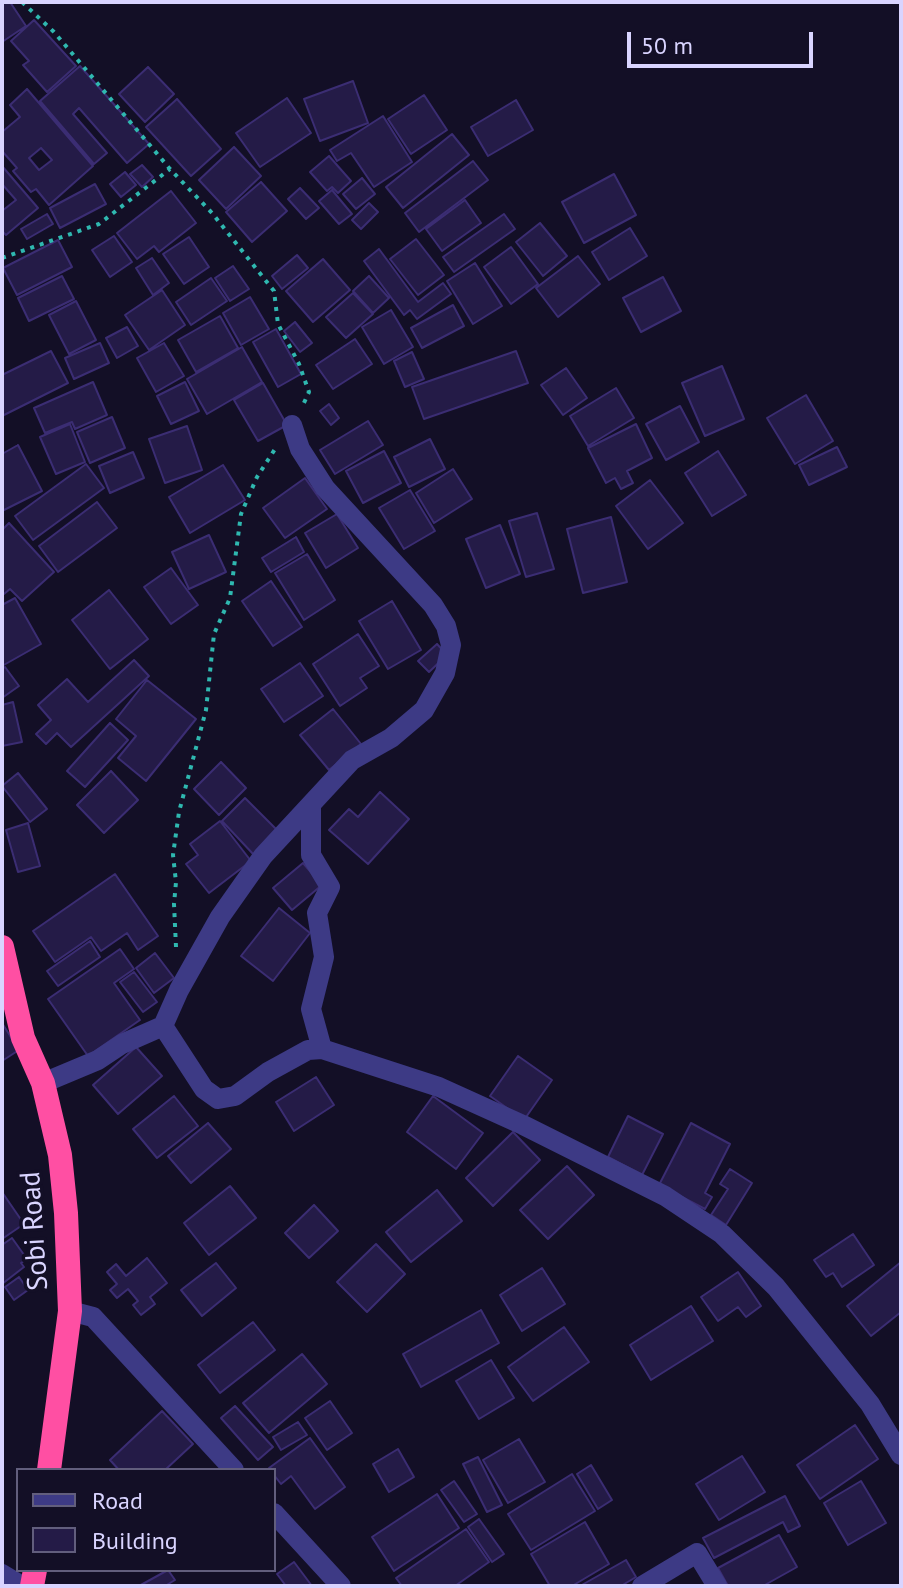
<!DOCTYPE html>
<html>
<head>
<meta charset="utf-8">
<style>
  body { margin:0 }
  #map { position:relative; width:903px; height:1588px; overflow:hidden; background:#130f26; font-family:"PT Sans",sans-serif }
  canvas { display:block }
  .frame { position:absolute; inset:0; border:4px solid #d9d4ff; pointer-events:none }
  .legend { position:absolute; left:16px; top:1468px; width:260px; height:104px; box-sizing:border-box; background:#130f26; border:2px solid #625e7d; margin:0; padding:10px 14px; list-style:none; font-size:24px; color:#d9d4ff }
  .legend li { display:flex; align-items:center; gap:16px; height:40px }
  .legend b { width:40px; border:2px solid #625e7d }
  .scale { position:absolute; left:627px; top:32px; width:186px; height:36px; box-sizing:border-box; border:4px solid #d9d4ff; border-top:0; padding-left:10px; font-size:24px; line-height:28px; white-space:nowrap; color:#d9d4ff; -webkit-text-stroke:6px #130f26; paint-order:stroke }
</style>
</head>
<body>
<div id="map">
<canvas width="903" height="1588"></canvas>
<div class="frame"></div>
<ul class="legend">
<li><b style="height:10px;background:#3d3a85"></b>Road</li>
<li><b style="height:22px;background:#241b47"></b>Building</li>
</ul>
<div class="scale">50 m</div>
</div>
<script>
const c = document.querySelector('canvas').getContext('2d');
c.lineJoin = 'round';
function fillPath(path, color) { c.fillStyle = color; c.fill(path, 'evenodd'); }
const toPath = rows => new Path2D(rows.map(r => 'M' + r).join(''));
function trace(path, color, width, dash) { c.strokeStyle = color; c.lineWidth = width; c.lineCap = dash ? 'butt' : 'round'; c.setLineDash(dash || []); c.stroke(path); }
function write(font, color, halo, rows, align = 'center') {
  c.font = font + ' "PT Sans",sans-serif'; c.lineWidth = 7; c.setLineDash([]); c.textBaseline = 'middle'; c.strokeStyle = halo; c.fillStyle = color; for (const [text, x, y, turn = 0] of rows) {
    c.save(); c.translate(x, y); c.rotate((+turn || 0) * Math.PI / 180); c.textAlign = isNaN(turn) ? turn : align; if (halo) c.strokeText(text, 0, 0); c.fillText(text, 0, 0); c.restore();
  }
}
const building = toPath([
  [2,2,10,2,26,26,2,42,2,2],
  [34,20,76,66,47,92,23,65,29,61,11,41,34,20],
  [80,66,149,144,127,163,79,108,73,114,107,153,94,164,40,101,80,66],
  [148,67,174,94,145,122,119,94,148,67],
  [353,81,368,123,320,141,304,99,353,81],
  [27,89,93,166,49,205,36,189,31,192,13,171,17,168,2,151,2,132,20,117,10,105,27,89],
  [41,148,52,160,39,170,29,158,41,148],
  [424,95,447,130,411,154,388,119,424,95],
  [287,98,311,133,260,167,236,133,287,98],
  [177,99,221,149,191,176,146,127,177,99],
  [516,100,533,130,488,156,471,127,516,100],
  [383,116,412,162,374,187,351,153,337,161,330,150,383,116],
  [452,134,469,155,403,208,386,187,452,134],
  [234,147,261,176,226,209,199,180,234,147],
  [329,156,351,181,338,193,332,187,327,191,310,172,329,156],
  [473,161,488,180,419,232,405,213,473,161],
  [142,165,153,177,142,187,130,174,142,165],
  [2,166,38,208,6,235,2,231,2,211,16,200,2,184,2,166],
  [125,172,136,185,121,197,110,184,125,172],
  [614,174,636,215,584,243,562,202,614,174],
  [362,178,375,194,356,209,343,194,362,178],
  [261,182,287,211,252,242,226,212,261,182],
  [95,184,106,204,60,228,50,208,95,184],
  [300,188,319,208,306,219,288,199,300,188],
  [332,190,352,214,339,224,319,201,332,190],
  [171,191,196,223,159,252,154,246,137,259,117,233,171,191],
  [465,200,481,223,442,251,426,229,465,200],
  [369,203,378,212,361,229,352,220,369,203],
  [47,214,53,224,27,239,21,229,47,214],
  [504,214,515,229,454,272,443,257,504,214],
  [540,223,567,256,543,276,516,242,540,223],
  [630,228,647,256,609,280,592,252,630,228],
  [114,236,132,262,110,277,92,250,114,236],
  [189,237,209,267,184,284,163,254,189,237],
  [416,239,444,275,418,295,390,259,416,239],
  [58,240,72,267,17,295,3,268,58,240],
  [511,247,538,284,511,304,484,267,511,247],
  [379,249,418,302,443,283,451,294,417,319,410,310,404,315,364,261,379,249],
  [297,255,308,268,282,289,272,276,297,255],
  [578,256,600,284,558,317,536,288,578,256],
  [152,258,169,283,153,295,136,268,152,258],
  [323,259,350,290,313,322,286,291,323,259],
  [475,263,502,306,473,324,447,281,475,263],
  [233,266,249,289,230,301,215,278,233,266],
  [62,276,74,299,29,321,18,298,62,276],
  [369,276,389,298,373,313,353,291,369,276],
  [663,277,681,311,641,332,623,298,663,277],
  [211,278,227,301,191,325,176,302,211,278],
  [162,290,185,325,149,350,125,315,162,290],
  [353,293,373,314,346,338,326,317,353,293],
  [250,297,269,329,241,345,223,313,250,297],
  [76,301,96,340,69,354,49,315,76,301],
  [453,305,464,326,422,348,411,328,453,305],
  [391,310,413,347,384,364,362,327,391,310],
  [220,316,238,348,196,372,178,340,220,316],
  [295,322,312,343,300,352,284,331,295,322],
  [127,327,138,346,117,358,106,338,127,327],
  [276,329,301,374,278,387,253,342,276,329],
  [355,339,372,364,333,389,316,365,355,339],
  [100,343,109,363,74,379,65,358,100,343],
  [164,343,184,376,156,392,137,358,164,343],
  [242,347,262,382,207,414,187,379,242,347],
  [51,351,68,383,2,416,2,375,51,351],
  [516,351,528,383,424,419,412,387,516,351],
  [412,352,424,379,405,387,394,361,412,352],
  [722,366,744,419,705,436,682,383,722,366],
  [566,368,587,398,563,415,541,385,566,368],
  [93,382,107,415,75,429,72,422,45,433,34,408,93,382],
  [185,382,199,411,171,424,157,396,185,382],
  [263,383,287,425,258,441,234,400,263,383],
  [616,388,634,418,588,446,570,416,616,388],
  [806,395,833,441,795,464,767,418,806,395],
  [329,404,339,418,331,425,320,411,329,404],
  [680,406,699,442,666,460,646,424,680,406],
  [112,417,125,448,90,463,77,432,112,417],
  [368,421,383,445,335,474,320,450,368,421],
  [70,424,85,462,56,474,40,437,70,424],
  [636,424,652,458,627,471,633,483,621,489,615,478,606,483,588,448,636,424],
  [187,426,202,470,165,483,149,439,187,426],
  [430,439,445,469,409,487,394,457,430,439],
  [18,445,42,491,2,511,2,454,18,445],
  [837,447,847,467,809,485,799,465,837,447],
  [384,451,401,483,363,503,346,471,384,451],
  [718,451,746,495,712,516,685,473,718,451],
  [133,452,144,478,110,493,99,466,133,452],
  [86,464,104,488,33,540,15,516,86,464],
  [223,465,245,500,190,533,169,497,223,465],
  [453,469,472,499,434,523,416,493,453,469],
  [305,478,327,509,285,538,263,508,305,478],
  [650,480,683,523,648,549,616,506,650,480],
  [410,490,435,531,404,549,379,508,410,490],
  [97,502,117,528,58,572,39,546,97,502],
  [537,513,554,569,526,577,509,521,537,513],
  [337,514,358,548,326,568,305,533,337,514],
  [611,517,627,582,583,593,567,529,611,517],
  [9,523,54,572,22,601,10,589,4,594,2,592,2,530,9,523],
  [500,525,520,574,486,588,466,539,500,525],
  [209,535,226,572,189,589,172,552,209,535],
  [296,537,304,552,271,572,262,558,296,537],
  [307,554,335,600,304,620,275,573,307,554],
  [171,568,198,605,171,624,144,587,171,568],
  [271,581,302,627,273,646,242,601,271,581],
  [109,590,148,639,110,669,72,620,109,590],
  [15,598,41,644,2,666,2,605,15,598],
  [392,601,421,650,388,669,359,621,392,601],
  [358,634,379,666,360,678,367,688,340,706,313,664,358,634],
  [437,644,447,655,429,672,418,661,437,644],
  [134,660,149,676,71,747,57,733,46,744,36,734,51,720,38,705,67,679,88,702,134,660],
  [300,663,323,696,284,722,261,689,300,663],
  [5,667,19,686,2,698,2,669,5,667],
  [147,680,196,719,146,781,118,758,136,736,116,719,147,680],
  [13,702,22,742,2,746,2,705,13,702],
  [333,709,361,744,329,770,300,735,333,709],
  [110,723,128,740,85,787,67,771,110,723],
  [221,762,246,788,219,815,194,789,221,762],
  [111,771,138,800,104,833,77,805,111,771],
  [18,773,47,809,30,822,2,786,18,773],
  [380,792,409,819,368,864,329,830,349,809,358,817,380,792],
  [245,798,278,831,254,855,222,821,245,798],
  [220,821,251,861,209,893,186,864,198,855,190,844,220,821],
  [28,823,40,866,18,872,6,830,28,823],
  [303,863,322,885,292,910,273,888,303,863],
  [115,874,158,936,138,950,127,933,101,951,91,937,55,962,33,931,115,874],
  [279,908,310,933,273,981,241,956,279,908],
  [90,941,100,957,58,986,47,971,90,941],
  [120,949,134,969,114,983,140,1020,88,1056,48,999,120,949],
  [155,953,174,978,154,993,136,968,155,953],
  [134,972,157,1002,143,1012,120,982,134,972],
  [2,1023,19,1050,2,1061,2,1023],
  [136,1047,162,1076,118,1114,93,1085,136,1047],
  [518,1056,552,1080,524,1120,490,1096,518,1056],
  [316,1077,334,1105,294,1131,276,1102,316,1077],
  [174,1096,198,1126,157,1158,133,1129,174,1096],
  [433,1096,483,1133,456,1169,407,1132,433,1096],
  [628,1116,663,1134,642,1175,608,1157,628,1116],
  [208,1123,231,1149,191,1183,168,1156,208,1123],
  [691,1123,730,1144,705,1193,712,1197,705,1209,659,1185,691,1123],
  [513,1132,540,1160,493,1206,466,1178,513,1132],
  [567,1166,594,1195,548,1239,520,1210,567,1166],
  [730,1169,752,1183,726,1225,711,1215,728,1189,720,1184,730,1169],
  [230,1186,256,1218,209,1255,184,1223,230,1186],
  [437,1190,462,1221,411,1262,386,1232,437,1190],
  [2,1192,24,1224,2,1239,2,1192],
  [314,1205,338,1231,309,1258,285,1233,314,1205],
  [853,1234,874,1265,842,1287,833,1273,826,1277,814,1260,853,1234],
  [12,1238,27,1259,21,1263,24,1267,2,1284,2,1245,12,1238],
  [376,1244,405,1274,367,1312,337,1282,376,1244],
  [147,1258,167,1283,150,1297,155,1304,141,1315,133,1305,138,1301,128,1289,117,1298,110,1290,117,1284,107,1272,116,1264,126,1276,147,1258],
  [901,1262,901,1312,871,1336,847,1306,901,1262],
  [216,1263,236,1288,202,1316,181,1290,216,1263],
  [542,1268,565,1304,522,1331,500,1295,542,1268],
  [738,1272,761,1306,746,1317,738,1307,718,1321,701,1297,738,1272],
  [19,1277,28,1290,14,1300,5,1287,19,1277],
  [691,1306,713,1341,651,1380,630,1345,691,1306],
  [481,1310,499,1343,421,1387,403,1354,481,1310],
  [253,1322,275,1350,220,1393,198,1365,253,1322],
  [564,1327,589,1362,533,1401,508,1367,564,1327],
  [302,1354,327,1384,269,1433,243,1403,302,1354],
  [491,1360,514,1398,479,1419,456,1381,491,1360],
  [330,1401,352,1433,327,1450,305,1418,330,1401],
  [235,1406,273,1447,258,1460,221,1418,235,1406],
  [162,1411,193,1444,165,1470,119,1470,110,1460,162,1411],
  [298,1422,307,1435,281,1450,273,1437,298,1422],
  [855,1425,878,1459,820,1499,797,1465,855,1425],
  [310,1438,345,1487,315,1509,291,1476,281,1484,274,1475,274,1470,269,1468,310,1438],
  [519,1439,545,1482,508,1503,483,1460,519,1439],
  [398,1449,414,1477,389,1492,373,1464,398,1449],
  [742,1456,765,1492,719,1520,696,1484,742,1456],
  [478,1457,502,1505,487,1512,463,1464,478,1457],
  [591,1465,612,1500,598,1509,577,1474,591,1465],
  [572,1474,595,1511,531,1550,508,1514,572,1474],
  [454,1481,477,1514,464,1522,441,1490,454,1481],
  [861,1481,886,1523,848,1545,824,1503,861,1481],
  [437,1494,459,1528,394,1571,372,1537,437,1494],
  [785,1496,800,1526,788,1532,783,1522,714,1558,703,1538,785,1496],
  [479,1519,504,1554,492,1562,468,1527,479,1519],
  [585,1522,609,1564,572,1586,550,1586,531,1554,585,1522],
  [466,1529,489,1562,455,1586,402,1586,396,1578,466,1529],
  [779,1535,797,1567,763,1586,728,1586,718,1568,779,1535],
  [626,1560,636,1577,621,1586,580,1586,626,1560],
  [294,1562,312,1586,286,1586,277,1574,294,1562],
  [168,1570,175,1580,165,1586,139,1586,168,1570]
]);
const path = toPath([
  [22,2,54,32,170,169,212,213,274,291,278,324,299,364,309,392,303,405],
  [2,258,99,224,170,169],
  [176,947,174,904,176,882,173,855,179,812,206,710,214,634,230,598,241,514,257,477,277,446]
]);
const minor = toPath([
  [311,805,311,855,330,887,317,913,324,957,311,1009,322,1049],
  [163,1026,179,990,220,917,263,856,352,760,391,738,424,710,445,673,451,645,446,626,433,605,325,488,300,449,292,425],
  [43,1083,98,1060,122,1044,163,1026,204,1089,218,1099,235,1096,268,1072,308,1050,322,1049,439,1087,523,1125,665,1196,722,1234,776,1287,870,1404,901,1455],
  [70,1311,93,1317,234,1470],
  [274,1513,341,1586],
  [2,1574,22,1586],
  [642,1586,697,1553,717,1586]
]);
const highway = toPath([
  [2,947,23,1038,43,1083,60,1155,66,1213,70,1311,49,1470],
  [32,1586,35,1570]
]);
const streetNames = [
  ["Sobi Road",35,1231,-94]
];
fillPath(building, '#241b47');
trace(building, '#3b2d73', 2);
trace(path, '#2fb8b0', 4, [4, 6]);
trace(minor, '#3d3a85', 20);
trace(highway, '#ff4fa3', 24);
write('28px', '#d9d4ff', '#130f26', streetNames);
</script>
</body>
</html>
